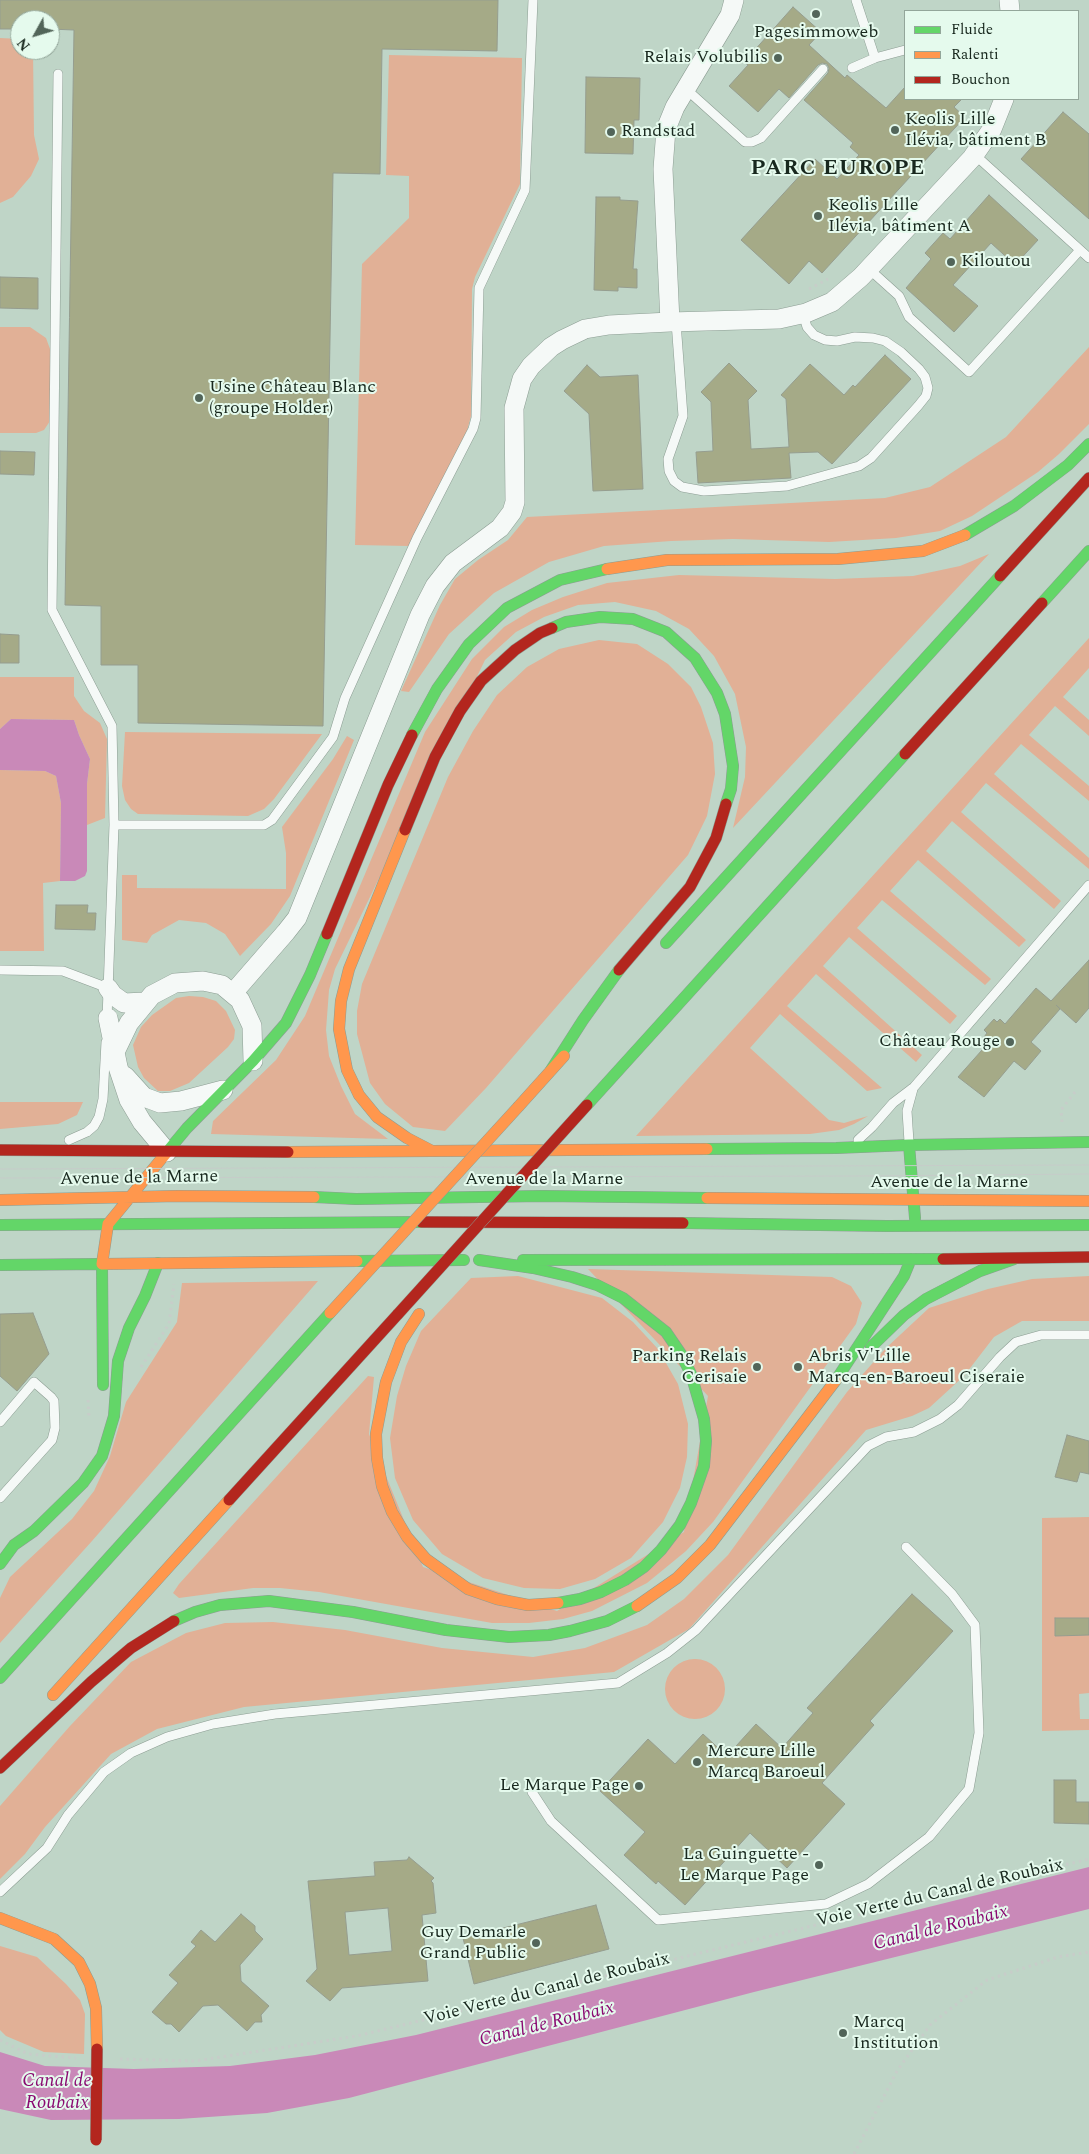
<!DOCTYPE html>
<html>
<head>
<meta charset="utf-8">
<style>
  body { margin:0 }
  #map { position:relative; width:1089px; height:2154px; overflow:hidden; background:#bfd5c7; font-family:Spectral,serif }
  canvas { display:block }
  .legend { position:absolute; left:904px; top:10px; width:175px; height:90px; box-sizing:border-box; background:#e5faed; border:1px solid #93a69a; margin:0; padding:6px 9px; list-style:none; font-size:15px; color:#18281e }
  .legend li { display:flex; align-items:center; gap:10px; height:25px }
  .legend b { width:25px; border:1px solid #93a69a }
  .north { position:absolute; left:10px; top:10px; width:50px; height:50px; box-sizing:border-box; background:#e5faed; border:1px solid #93a69a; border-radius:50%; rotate:231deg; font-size:14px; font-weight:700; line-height:20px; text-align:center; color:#18281e }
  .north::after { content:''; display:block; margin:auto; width:18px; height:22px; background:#526559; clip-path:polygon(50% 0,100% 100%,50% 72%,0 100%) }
</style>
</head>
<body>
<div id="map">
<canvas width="1089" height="2154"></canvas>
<ul class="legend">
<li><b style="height:6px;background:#63d668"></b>Fluide</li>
<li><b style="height:6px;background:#ff974d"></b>Ralenti</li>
<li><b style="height:6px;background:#b3261e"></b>Bouchon</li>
</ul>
<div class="north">N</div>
</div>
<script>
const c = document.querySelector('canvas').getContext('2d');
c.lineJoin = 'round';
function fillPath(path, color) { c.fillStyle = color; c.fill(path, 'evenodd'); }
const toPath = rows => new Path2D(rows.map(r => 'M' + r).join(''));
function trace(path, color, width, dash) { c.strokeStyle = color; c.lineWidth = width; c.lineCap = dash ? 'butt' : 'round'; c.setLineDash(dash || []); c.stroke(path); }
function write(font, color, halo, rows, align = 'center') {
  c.font = font + ' Spectral,serif'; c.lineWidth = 4; c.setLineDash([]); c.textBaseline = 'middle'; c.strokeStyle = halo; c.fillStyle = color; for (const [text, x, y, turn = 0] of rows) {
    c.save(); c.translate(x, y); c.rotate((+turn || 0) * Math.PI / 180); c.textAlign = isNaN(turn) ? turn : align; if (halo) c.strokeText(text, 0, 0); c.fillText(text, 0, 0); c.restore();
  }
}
const green = toPath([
  [0,38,20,39,20,50,33,50,34,135,39,159,31,176,13,197,0,203],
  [389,55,522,58,520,184,475,277,472,289,471,416,467,431,409,546,355,545,362,264,409,218,409,176,386,175],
  [0,327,30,327,46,338,50,349,50,421,44,430,36,433,0,433],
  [1089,347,1089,424,1059,454,1038,472,972,516,940,531,896,538,829,542,733,539,671,541,604,546,549,562,494,593,449,634,409,692,401,691,440,605,455,579,478,560,508,540,527,517,885,498,930,487,1006,437],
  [989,554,733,828,745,777,746,747,735,694,714,656,689,629,656,611,615,602,578,605,544,617,516,632,485,660,335,969,329,990,326,1030,329,1056,341,1086,355,1114,388,1139,211,1134,213,1121,276,1060,305,1016,425,732,472,659,504,627,532,610,563,597,607,583,679,575,835,579,913,576,960,566],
  [1089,638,1089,668,1063,697,1089,720,1089,736,1055,706,1029,735,1089,786,1089,801,1021,744,994,774,1089,858,1089,869,986,783,961,812,1061,901,1054,909,952,821,926,851,1026,940,1019,947,918,860,890,891,991,979,985,985,882,900,857,928,957,1016,950,1024,849,937,823,966,922,1055,916,1062,816,974,787,1006,882,1088,867,1091,780,1014,750,1048,829,1120,844,1123,868,1116,854,1124,839,1130,810,1134,636,1136],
  [599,640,637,644,668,664,691,687,701,707,713,743,715,774,707,816,688,855,486,1088,445,1131,413,1127,385,1104,370,1083,357,1034,357,1011,362,984,448,777,473,731,497,695,527,667,559,649],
  [0,677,74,677,74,696,84,711,100,723,107,739,105,818,87,825,87,784,90,759,79,735,74,720,11,719,0,729],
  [125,732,322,734,274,799,264,809,248,816,138,814,131,809,125,800,122,786],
  [347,736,354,740,290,896,271,924,240,956,225,934,206,923,179,920,152,935,147,943,122,940,122,875,137,875,137,888,286,889,286,853,282,827,333,759],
  [0,770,45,771,56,776,61,803,60,881,43,883,44,951,0,951],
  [189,996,203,997,216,1001,226,1011,235,1030,234,1039,228,1047,189,1083,170,1091,158,1091,144,1078,138,1067,133,1045,141,1027,152,1015,176,998],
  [0,1102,83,1102,77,1115,58,1124,0,1129],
  [588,1269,832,1277,851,1286,862,1303,856,1324,713,1522,686,1551,647,1583,592,1611,563,1619,529,1623,492,1623,319,1592,280,1588,253,1588,179,1598,173,1593,179,1584,368,1376,374,1377,369,1434,423,1567,557,1611,684,1532,708,1396],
  [518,1276,602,1298,633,1322,658,1349,678,1384,688,1424,687,1457,680,1488,663,1522,631,1558,595,1579,560,1589,524,1588,483,1578,442,1554,413,1520,395,1478,390,1438,397,1396,406,1366,421,1331,471,1278],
  [1089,1276,1089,1321,1022,1321,994,1337,964,1376,929,1408,912,1416,866,1430,689,1629,614,1672,244,1707,157,1729,111,1754,45,1827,25,1854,0,1879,0,1806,70,1726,131,1662,186,1633,225,1623,273,1622,345,1630,442,1648,533,1657,585,1648,647,1625,684,1599,728,1555,847,1392,886,1348,929,1308,988,1289,1032,1279],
  [318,1281,92,1541,0,1643,0,1598,10,1577,72,1519,94,1491,110,1456,126,1402,177,1322,182,1283],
  [1089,1517,1089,1693,1079,1694,1080,1719,1089,1719,1089,1730,1042,1731,1042,1518],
  '665 1689a30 30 0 1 1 60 0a30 30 0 1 1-60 0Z',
  [0,1946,37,1957,66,1984,80,2000,85,2014,84,2054,44,2052,6,2036,0,2030]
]);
const water = toPath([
  [11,719,74,720,79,735,90,759,87,784,87,871,85,876,75,881,60,881,61,803,56,776,45,771,0,770,0,729],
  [1089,1867,1089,1909,754,1992,349,2098,267,2113,179,2119,51,2120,0,2109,0,2052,45,2066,134,2069,230,2066,315,2055,416,2035]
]);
const building = toPath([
  [0,0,498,0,497,51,382,49,380,174,333,173,323,726,138,723,138,665,101,665,101,606,65,605,74,30,50,29,50,20,20,20,20,29,0,29,0,0],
  [793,7,821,32,809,45,845,78,847,75,886,108,905,87,905,99,962,99,954,107,965,117,822,273,809,261,789,284,741,240,815,159,837,179,859,155,850,147,853,143,804,100,828,73,829,68,827,64,822,63,818,65,789,98,779,89,758,112,729,86,748,65,744,62,793,7],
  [586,77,640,78,639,120,634,120,633,154,585,153,586,77],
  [1063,112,1089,134,1089,219,1021,159,1063,112],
  [989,195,1038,240,1015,265,991,243,953,285,978,306,954,332,906,288,931,259,925,253,943,233,950,239,989,195],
  [596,197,620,197,620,200,638,201,633,269,637,269,637,288,618,287,618,291,594,290,596,197],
  [0,277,38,278,38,309,0,308,0,277],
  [885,355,911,379,832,464,818,452,789,453,791,478,698,483,696,452,713,451,711,402,701,392,729,363,757,391,748,400,751,449,789,447,786,399,781,395,810,364,844,395,853,385,855,387,885,355],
  [587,365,600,377,638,375,643,489,593,491,589,414,564,391,587,365],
  [0,451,35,452,34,475,0,474,0,451],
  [0,634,19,635,19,663,0,663,0,634],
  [56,905,88,905,87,913,96,913,95,930,55,929,56,905],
  [1089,960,1089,1008,1076,1023,1056,1005,1060,1009,1031,1042,1041,1051,1025,1070,1014,1061,984,1097,958,1077,990,1041,984,1037,987,1033,984,1030,994,1019,997,1022,1000,1019,1005,1024,1036,988,1051,1001,1089,960],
  [33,1313,49,1354,17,1391,0,1376,0,1314,33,1313],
  [1067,1435,1089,1441,1089,1474,1080,1472,1077,1482,1055,1477,1067,1435],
  [912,1594,953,1631,870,1721,874,1725,822,1783,845,1804,787,1868,750,1833,685,1905,658,1881,656,1884,624,1855,645,1832,600,1791,648,1739,675,1764,703,1734,727,1756,756,1724,782,1748,813,1713,807,1708,912,1594],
  [1055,1618,1089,1618,1089,1635,1055,1636,1055,1618],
  [1054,1780,1076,1780,1076,1802,1089,1802,1089,1824,1054,1823,1054,1780],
  [409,1857,434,1878,431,1881,433,1883,436,1913,422,1915,428,1981,342,1988,330,2001,306,1981,317,1969,308,1881,375,1876,374,1862,407,1860,409,1857],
  [388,1908,392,1951,349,1955,345,1912,388,1908],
  [596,1905,609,1949,474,1984,463,1938,596,1905],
  [241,1914,255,1926,255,1931,263,1939,240,1965,241,1981,269,2006,261,2015,262,2022,255,2022,247,2031,218,2005,203,2006,179,2032,171,2024,166,2024,152,2012,178,1983,169,1975,196,1946,191,1942,201,1930,215,1942,241,1914]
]);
const path = toPath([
  [809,289,828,279],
  [1062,1122,1061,1110,1075,1092],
  [141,1367,169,1324,174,1284],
  [88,1400,89,1419],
  [0,2040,28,2054,76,2058],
  [120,2059,195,2061,357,2036,1089,1859],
  [854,2154,897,2071,930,2025,987,1980,1058,1957,1089,1952]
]);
const lane = toPath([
  [856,0,875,58],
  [852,68,875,58,905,50],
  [58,74,52,610,112,726,114,825,107,1019],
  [686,89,745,142,752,142,761,138,823,69],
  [974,154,1089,258],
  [869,269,899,296,909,317,969,372,1080,250],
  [676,322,683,416,668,459,669,471,674,481,682,487,704,491,787,486,859,466,871,458,918,406,926,396,928,388,925,377,919,369,901,352,885,341,873,338,855,337,837,341,825,340,814,335,807,327,803,314],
  [114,825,264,825,272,820,333,737,345,698,417,538,473,429,476,418,479,288,525,190,533,0],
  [0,970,63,971,108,988],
  [69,1140,87,1132,94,1126,99,1117,103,1099,106,1042],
  [858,1140,872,1127,893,1103,914,1087,1089,885],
  [909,1142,907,1111,913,1089],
  [0,1422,34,1382,51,1397,54,1401,55,1428,52,1440,0,1498],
  [532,1792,551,1821,658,1920,826,1904,868,1884,929,1837,969,1789,979,1733,975,1625,952,1594,906,1547],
  [0,1892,47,1848,68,1815,104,1772,131,1753,167,1737,213,1724,275,1714,618,1683,667,1653,696,1630,868,1446,886,1437,914,1432,940,1419,958,1405,1000,1357,1016,1342,1041,1335,1089,1335]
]);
const street = toPath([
  [734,0,730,15,675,107,666,129,663,169,670,322,779,319,806,313,832,302,861,277,972,158,992,129,1004,99],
  [1009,0,1010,11],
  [108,988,113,995,124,1003,145,1002],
  [233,993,286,932,297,918,420,615,435,586,453,563,500,528,512,512,515,502,514,408,522,379,531,366,551,347,562,340,585,329,609,325,670,322],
  [108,1018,118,1067,129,1100,142,1122,167,1152],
  [116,1050,129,1023,152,995,175,983,203,981,222,985,240,1000,252,1026,253,1061],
  [125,1076,144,1097,160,1103,181,1101,223,1090]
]);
const fast = toPath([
  [965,535,1014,506,1068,465,1089,444],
  [1042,603,1089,551],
  [552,628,566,622,600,617,633,619,666,632,695,658,717,693,725,714,733,766,731,789,726,804],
  [412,735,437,689,469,644,507,608,560,580,607,569],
  [666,943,1000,576],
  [551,1070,583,1020,619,970],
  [587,1105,905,754],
  [909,1145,1089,1142],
  [707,1149,836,1148,909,1145,915,1218],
  [167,1152,187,1128,253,1061,286,1023,310,975,327,934],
  [314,1197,356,1199,542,1196,707,1198],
  [683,1223,887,1226,1089,1225],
  [0,1225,421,1222],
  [479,1260,533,1268,572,1277,597,1285,623,1298,666,1332,681,1354,691,1374,704,1419,706,1441,704,1466,691,1503,680,1525,661,1550,644,1567,625,1580,601,1592,580,1599,558,1603],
  [523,1260,943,1259],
  [357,1261,464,1260],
  [0,1265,102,1264,103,1385],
  [871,1347,904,1315,926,1299,980,1271,1014,1259],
  [836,1380,904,1276,911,1259],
  [0,1564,14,1545,34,1531,83,1483,102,1456,114,1416,118,1361,129,1328,145,1296,158,1263],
  [174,1621,195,1612,220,1605,269,1601,353,1612,446,1630,509,1637,549,1635,570,1631,607,1621,637,1606],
  [0,1678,330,1313]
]);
const slow = toPath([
  [607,569,667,560,838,559,923,551,965,535],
  [405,830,349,969,341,1001,339,1029,347,1070,359,1095,377,1117,407,1138,432,1151],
  [519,1106,564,1056],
  [432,1151,707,1149],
  [167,1152,108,1224,102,1264,357,1261],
  [288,1152,432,1151],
  [707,1198,1089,1201],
  [0,1200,178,1196,314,1197],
  [419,1314,401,1342,386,1382,376,1434,377,1458,382,1486,392,1512,407,1537,426,1559,468,1589,497,1599,528,1605,558,1603],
  [637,1606,677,1578,710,1545,836,1380],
  [53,1695,229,1500],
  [0,1918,54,1939,79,1962,90,1984,96,2008,97,2049]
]);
const jam = toPath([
  [1000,576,1089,478],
  [905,754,1042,603],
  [405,830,435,757,460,711,481,681,515,650,540,633,552,628],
  [327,934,388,785,412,735],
  [619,970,690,887,716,838,726,804],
  [0,1150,288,1152],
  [421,1222,683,1223],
  [943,1259,1089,1257],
  [229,1500,398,1314],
  [0,1768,91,1682,131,1648,174,1621]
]);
const tram = toPath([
  [0,1169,1089,1165],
  [0,1178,862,1176,1089,1174]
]);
const slowBridge = toPath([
  [330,1313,519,1106]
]);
const jamBridge = toPath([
  [398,1314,587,1105],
  [96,2140,97,2049]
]);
const markers = [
  [816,14,5,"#526559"],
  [778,58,5,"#526559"],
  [895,130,5,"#526559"],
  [611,132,5,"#526559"],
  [818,216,5,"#526559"],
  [951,262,5,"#526559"],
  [199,398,5,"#526559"],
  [1010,1042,5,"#526559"],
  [757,1367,5,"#526559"],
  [798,1367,5,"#526559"],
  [697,1762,5,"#526559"],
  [639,1786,5,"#526559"],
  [819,1865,5,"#526559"],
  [536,1943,5,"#526559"],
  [843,2033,5,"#526559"]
];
const poiNames = [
  ["Pagesimmoweb",816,33,"center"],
  ["Relais Volubilis",768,58,"right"],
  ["Keolis Lille",905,120],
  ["Ilévia, bâtiment B",905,141],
  ["Randstad",621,132],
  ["Keolis Lille",828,206],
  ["Ilévia, bâtiment A",828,227],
  ["Kiloutou",961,262],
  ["Usine Château Blanc",209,388],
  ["(groupe Holder)",209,409],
  ["Château Rouge",1000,1042,"right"],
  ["Parking Relais",747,1357,"right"],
  ["Cerisaie",747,1378,"right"],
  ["Abris V'Lille",808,1357],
  ["Marcq-en-Baroeul Ciseraie",808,1378],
  ["Mercure Lille",707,1752],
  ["Marcq Baroeul",707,1773],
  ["Le Marque Page",629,1786,"right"],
  ["La Guinguette -",809,1855,"right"],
  ["Le Marque Page",809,1876,"right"],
  ["Guy Demarle",526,1933,"right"],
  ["Grand Public",526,1954,"right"],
  ["Marcq",853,2023],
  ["Institution",853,2044]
];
const streetNames = [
  ["Avenue de la Marne",139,1179,-1],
  ["Avenue de la Marne",544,1180],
  ["Avenue de la Marne",949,1183],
  ["Voie Verte du Canal de Roubaix",940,1894,-13],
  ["Voie Verte du Canal de Roubaix",547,1990,-14]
];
const waterNames = [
  ["Canal de Roubaix",941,1929,-14],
  ["Canal de Roubaix",547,2025,-14],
  ["Canal de",57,2082],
  ["Roubaix",57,2104]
];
const districtNames = [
  ["PARC EUROPE",838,170]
];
fillPath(green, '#e1b096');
fillPath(water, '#c989b8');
fillPath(building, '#a5aa87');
trace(building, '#959d8f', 1);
trace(lane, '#8c9d93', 10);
trace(street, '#8c9d93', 20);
trace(fast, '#8c9d93', 12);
trace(slow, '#8c9d93', 12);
trace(jam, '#8c9d93', 12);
trace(path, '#c7cdc9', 3, [2.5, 4]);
trace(lane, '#f5f9f7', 9);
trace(street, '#f5f9f7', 19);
trace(fast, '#63d668', 11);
trace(slow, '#ff974d', 11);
trace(jam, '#b3261e', 11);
trace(tram, '#c6ccc9', 1);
trace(slowBridge, '#8c9d93', 12, []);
trace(jamBridge, '#8c9d93', 12, []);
trace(slowBridge, '#ff974d', 11);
trace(jamBridge, '#b3261e', 11);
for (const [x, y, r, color] of markers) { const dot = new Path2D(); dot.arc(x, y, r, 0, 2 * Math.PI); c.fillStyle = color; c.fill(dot); trace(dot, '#e5faed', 2); }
write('18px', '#18281e', '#e5faed', poiNames, 'left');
write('18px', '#18281e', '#e5faed', streetNames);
write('italic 19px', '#8a0b72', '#e5faed', waterNames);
c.letterSpacing = '1px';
write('bold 22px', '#18281e', '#e5faed', districtNames);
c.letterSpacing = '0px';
</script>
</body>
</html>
